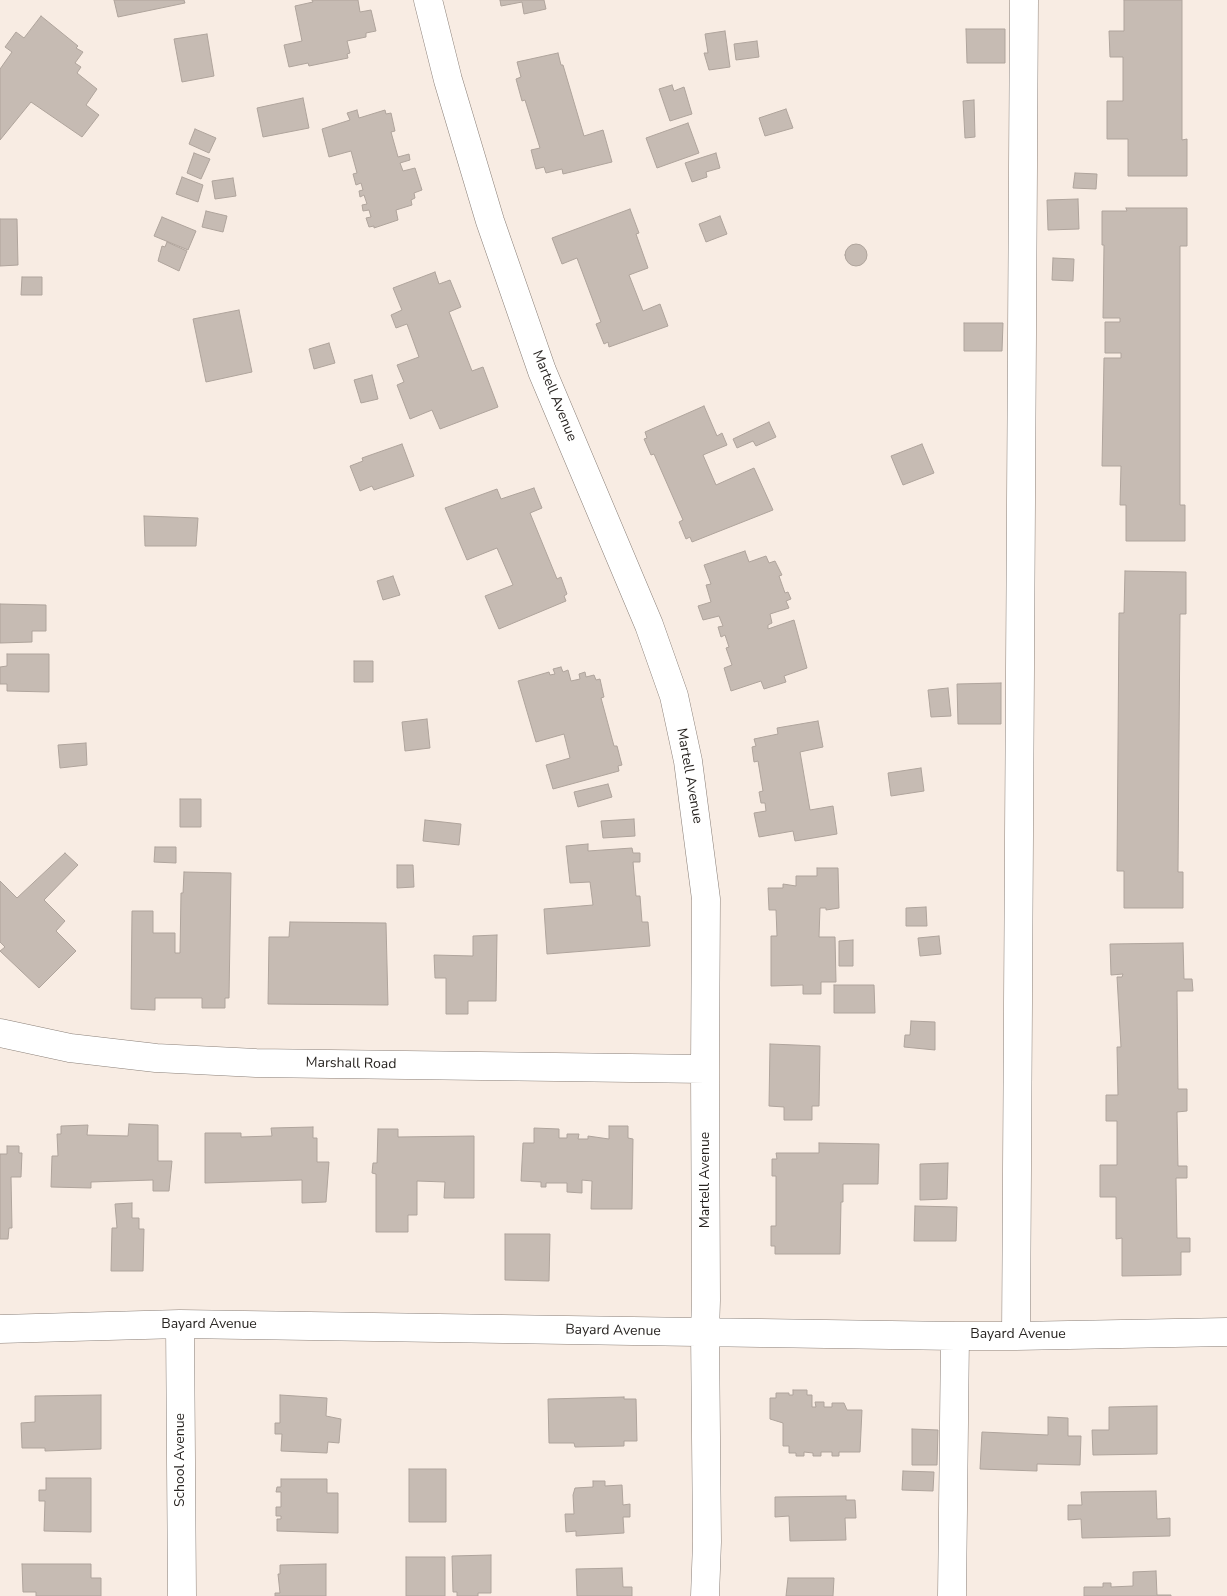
<!DOCTYPE html>
<html>
<head>
<meta charset="utf-8">
<style>
  body { margin:0 }
  canvas { display:block; background:#f8ece3 }
</style>
</head>
<body>
<canvas width="1227" height="1596"></canvas>
<script>
const c = document.querySelector('canvas').getContext('2d');
c.lineJoin = 'round';
function fillPath(path, color) { c.fillStyle = color; c.fill(path, 'evenodd'); }
const toPath = rows => new Path2D(rows.map(r => 'M' + r).join(''));
function trace(path, color, width, dash) { c.strokeStyle = color; c.lineWidth = width; c.lineCap = dash ? 'butt' : 'round'; c.setLineDash(dash || []); c.stroke(path); }
function write(font, color, halo, rows, align = 'center') {
  c.font = font + ' "Nunito Sans",sans-serif'; c.lineWidth = 4.5; c.setLineDash([]); c.textBaseline = 'middle'; c.strokeStyle = halo; c.fillStyle = color; for (const [text, x, y, turn = 0] of rows) {
    c.save(); c.translate(x, y); c.rotate((+turn || 0) * Math.PI / 180); c.textAlign = isNaN(turn) ? turn : align; if (halo) c.strokeText(text, 0, 0); c.fillText(text, 0, 0); c.restore();
  }
}
const building = toPath([
  [114,0,184,0,185,3,118,17,114,0],
  [312,0,358,0,360,12,371,10,376,31,366,33,366,37,347,41,350,53,347,54,348,58,309,66,308,63,289,67,284,45,302,41,295,6,313,2,312,0],
  [500,0,544,0,546,9,524,14,522,2,501,6,500,0],
  [1124,0,1182,0,1182,140,1187,139,1187,176,1128,176,1128,139,1107,139,1107,101,1123,101,1123,57,1110,57,1109,31,1124,31,1124,0],
  [41,16,78,46,76,48,83,52,75,63,81,67,77,73,97,89,86,105,99,115,82,137,31,102,0,140,0,69,12,52,5,47,16,32,24,38,41,16],
  [966,29,1005,29,1005,63,967,63,966,29],
  [725,31,730,67,709,70,704,53,708,53,705,34,725,31],
  [207,34,214,76,182,82,174,39,207,34],
  [757,41,759,57,736,60,734,44,757,41],
  [558,53,561,65,563,65,584,136,603,130,612,162,563,174,562,169,546,173,544,167,536,169,531,150,540,148,525,100,522,101,516,79,521,77,517,62,558,53],
  [672,85,674,91,684,87,692,114,670,121,659,89,672,85],
  [303,98,309,128,263,137,257,108,303,98],
  [974,100,975,137,965,138,963,101,974,100],
  [786,109,793,128,765,136,759,118,786,109],
  [357,110,359,118,385,110,386,114,391,113,395,131,391,132,398,157,409,154,410,160,400,163,403,171,415,168,422,190,414,193,415,198,411,200,412,205,396,210,398,220,374,228,374,226,369,227,366,218,371,217,369,210,363,211,362,205,367,204,364,195,360,197,359,191,363,190,361,183,356,185,353,174,357,173,351,151,329,157,322,129,350,120,347,113,357,110],
  [688,123,699,153,657,168,646,138,688,123],
  [195,129,216,138,209,153,189,144,195,129],
  [194,153,210,159,201,179,187,173,194,153],
  [716,153,720,168,706,172,707,177,692,182,685,163,716,153],
  [1075,173,1097,174,1096,189,1073,188,1075,173],
  [182,177,203,185,198,202,176,194,182,177],
  [233,178,236,196,215,199,212,181,233,178],
  [1078,199,1079,229,1048,230,1047,200,1078,199],
  [1126,208,1187,208,1187,246,1180,246,1180,505,1185,505,1185,541,1126,541,1126,505,1120,505,1121,466,1102,466,1104,358,1121,358,1121,353,1105,353,1105,322,1120,322,1120,318,1103,318,1104,245,1102,245,1102,211,1127,211,1126,208],
  [630,209,639,233,636,234,648,268,629,275,643,311,660,304,668,326,609,347,608,342,604,344,596,324,601,322,577,258,562,264,552,238,630,209],
  [206,211,227,216,223,232,202,227,206,211],
  [720,216,727,234,706,242,699,224,720,216],
  [162,217,196,231,188,250,154,236,162,217],
  [0,219,17,219,18,265,0,266,0,219],
  [167,242,187,251,179,271,158,261,162,246,165,247,167,242],
  '845 255a11 11 0 1 1 22 0a11 11 0 1 1-22 0Z',
  [1053,258,1074,259,1073,281,1052,280,1053,258],
  [435,272,439,284,450,280,461,307,449,312,472,371,483,367,498,407,440,429,432,410,410,419,397,385,404,382,397,365,419,357,407,324,396,328,391,315,402,310,393,288,435,272],
  [22,277,42,277,42,295,21,295,22,277],
  [239,310,252,372,206,382,193,319,239,310],
  [964,323,1003,323,1002,351,964,351,964,323],
  [329,343,335,363,314,369,309,349,329,343],
  [372,375,378,399,361,403,354,380,372,375],
  [704,406,717,436,722,433,727,445,703,455,716,485,754,468,773,510,692,542,690,537,686,539,679,522,683,520,654,454,651,455,644,439,647,438,645,432,704,406],
  [769,422,776,437,756,446,753,441,737,448,733,439,769,422],
  [402,444,414,476,374,490,372,486,360,491,350,466,363,461,362,458,402,444],
  [922,444,934,473,903,485,891,456,922,444],
  [534,488,542,508,530,513,557,579,561,577,567,594,564,596,566,601,499,629,485,596,513,585,497,548,467,560,445,508,497,489,501,499,534,488],
  [144,516,198,518,196,546,145,546,144,516],
  [745,551,749,562,766,556,769,563,775,561,782,575,779,576,785,593,788,592,791,599,786,601,789,608,770,614,772,623,768,625,768,629,794,620,807,668,784,676,786,682,764,689,761,681,731,691,724,668,732,665,726,648,729,647,725,635,721,637,718,627,723,626,719,616,703,620,698,606,711,602,706,585,711,584,704,565,745,551],
  [1125,571,1186,572,1186,614,1180,614,1178,872,1183,872,1183,908,1124,908,1124,871,1117,871,1119,613,1124,613,1125,571],
  [393,576,400,595,383,600,377,581,393,576],
  [0,604,46,605,46,631,32,631,32,642,0,643,0,604],
  [7,654,49,654,49,692,7,691,7,684,0,684,0,667,7,666,7,654],
  [354,661,373,661,373,682,354,682,354,661],
  [561,667,563,672,568,670,571,681,580,679,579,674,585,672,586,677,594,675,596,680,600,679,604,697,601,698,614,746,617,746,622,765,618,766,619,771,553,789,546,765,570,758,564,734,536,742,518,681,549,672,550,675,555,674,553,669,561,667],
  [1001,683,1001,724,958,724,957,684,1001,683],
  [948,688,951,716,931,717,928,690,948,688],
  [427,719,430,748,405,751,402,722,427,719],
  [818,721,823,747,800,752,810,810,833,806,837,834,795,841,793,831,759,837,754,813,766,811,765,803,761,803,759,792,763,791,758,761,754,762,752,747,756,746,754,739,778,734,777,728,818,721],
  [86,743,87,765,60,768,58,745,86,743],
  [921,768,924,791,891,796,888,773,921,768],
  [608,784,612,797,578,807,574,792,608,784],
  [180,799,201,799,201,827,180,827,180,799],
  [634,819,635,836,603,838,601,821,634,819],
  [425,820,461,824,459,845,423,841,425,820],
  [588,844,588,851,632,848,633,853,640,853,640,862,633,862,636,896,640,896,642,922,648,922,650,946,547,954,544,909,593,905,590,882,570,883,566,846,588,844],
  [155,847,176,847,176,863,154,862,155,847],
  [65,853,78,865,44,900,65,921,56,931,76,951,39,988,0,951,5,947,0,942,0,881,17,898,65,853],
  [397,865,413,865,414,887,397,888,397,865],
  [817,868,838,868,839,908,826,910,826,908,820,908,819,937,835,937,836,982,821,982,821,994,803,994,803,985,771,986,771,936,777,936,776,910,769,910,768,888,783,888,783,884,796,886,796,876,817,876,817,868],
  [184,872,231,873,229,998,225,998,225,1008,202,1008,202,998,155,998,155,1010,131,1009,132,911,153,911,153,933,175,933,175,953,180,953,181,893,183,893,184,872],
  [926,907,927,926,906,926,906,908,926,907],
  [290,922,386,923,388,1005,268,1004,269,937,289,937,290,922],
  [497,935,496,1001,468,1001,468,1014,446,1014,446,978,435,978,434,955,473,956,473,936,497,935],
  [939,936,941,954,920,956,918,938,939,936],
  [853,940,853,966,839,966,839,941,853,940],
  [1183,943,1184,979,1192,979,1193,991,1177,991,1178,1089,1187,1089,1187,1111,1177,1112,1178,1166,1187,1166,1187,1178,1176,1178,1177,1238,1190,1238,1190,1252,1181,1252,1181,1275,1122,1276,1122,1238,1116,1239,1116,1197,1100,1197,1100,1165,1117,1165,1117,1121,1106,1121,1106,1095,1118,1095,1117,1047,1121,1047,1117,977,1122,977,1123,974,1111,975,1110,944,1183,943],
  [834,985,874,985,875,1013,834,1013,834,985],
  [911,1021,935,1022,935,1050,904,1047,905,1035,910,1035,911,1021],
  [770,1044,820,1046,819,1106,812,1106,812,1120,784,1120,784,1107,769,1106,770,1044],
  [129,1124,158,1125,158,1161,172,1161,169,1191,153,1191,153,1180,91,1182,91,1188,51,1187,52,1156,58,1156,57,1134,61,1134,61,1126,88,1125,87,1135,128,1136,129,1124],
  [609,1126,628,1126,628,1138,633,1139,632,1209,591,1209,592,1181,582,1180,582,1193,567,1192,567,1183,546,1183,546,1187,541,1187,541,1182,521,1181,523,1143,534,1143,534,1128,559,1129,559,1138,567,1138,567,1134,579,1134,578,1139,588,1139,588,1136,609,1139,609,1126],
  [313,1127,313,1138,317,1138,317,1162,329,1162,326,1202,302,1203,302,1180,205,1183,205,1133,241,1133,241,1137,272,1136,271,1128,313,1127],
  [378,1129,398,1129,398,1137,474,1136,474,1198,444,1198,445,1182,417,1181,417,1215,408,1215,408,1232,376,1232,376,1174,372,1173,373,1163,377,1163,378,1129],
  [819,1143,879,1144,878,1184,843,1184,843,1202,841,1202,840,1254,775,1254,775,1246,771,1246,771,1226,776,1226,776,1176,772,1176,772,1159,777,1159,776,1153,819,1153,819,1143],
  [7,1146,19,1146,19,1153,22,1153,21,1177,11,1177,12,1228,9,1228,8,1239,0,1239,0,1154,7,1154,7,1146],
  [948,1163,947,1199,920,1200,920,1164,948,1163],
  [132,1203,132,1218,139,1218,139,1229,144,1229,143,1271,111,1271,112,1228,117,1228,115,1204,132,1203],
  [915,1206,957,1207,956,1241,914,1241,915,1206],
  [505,1234,550,1234,549,1281,505,1280,505,1234],
  [793,1390,807,1390,807,1395,812,1395,812,1407,816,1407,815,1402,824,1402,824,1407,832,1407,832,1403,844,1403,847,1410,862,1410,860,1452,839,1452,839,1456,832,1456,832,1452,821,1452,821,1456,813,1456,813,1453,804,1452,804,1456,796,1456,796,1453,789,1453,789,1446,783,1446,783,1423,770,1419,770,1398,776,1398,776,1393,789,1393,789,1395,793,1395,793,1390],
  [101,1395,101,1449,45,1451,45,1448,22,1448,21,1423,35,1422,35,1396,101,1395],
  [280,1395,327,1398,326,1416,341,1419,339,1443,328,1442,327,1453,281,1451,282,1434,275,1434,275,1423,280,1423,280,1395],
  [624,1397,624,1399,636,1399,637,1441,624,1441,624,1446,575,1447,574,1443,549,1443,548,1399,624,1397],
  [1157,1406,1157,1454,1093,1455,1092,1430,1109,1430,1109,1407,1157,1406],
  [1048,1417,1068,1418,1068,1436,1081,1436,1080,1465,1037,1464,1037,1471,980,1469,982,1432,1048,1435,1048,1417],
  [912,1429,938,1430,937,1465,912,1465,912,1429],
  [409,1469,446,1469,446,1522,409,1522,409,1469],
  [903,1471,934,1472,933,1491,902,1490,903,1471],
  [46,1478,91,1478,91,1532,44,1531,45,1501,39,1501,39,1490,46,1490,46,1478],
  [281,1479,327,1479,327,1493,338,1493,338,1533,277,1531,277,1519,281,1519,281,1516,276,1516,276,1507,281,1507,281,1492,276,1492,277,1487,281,1487,281,1479],
  [593,1481,605,1481,605,1486,622,1485,623,1505,630,1504,630,1517,623,1517,624,1533,576,1536,576,1531,566,1532,565,1514,574,1514,573,1495,575,1488,593,1487,593,1481],
  [1156,1491,1157,1519,1170,1518,1170,1536,1082,1538,1081,1519,1068,1520,1068,1505,1082,1505,1081,1492,1156,1491],
  [846,1496,846,1500,855,1500,856,1518,845,1518,846,1540,790,1541,789,1516,775,1517,775,1497,846,1496],
  [491,1555,491,1593,478,1593,478,1596,457,1596,457,1592,453,1592,452,1556,491,1555],
  [406,1557,445,1557,445,1596,406,1596,406,1557],
  [22,1564,91,1564,91,1578,101,1578,101,1596,36,1596,36,1592,23,1592,22,1564],
  [326,1564,326,1596,275,1596,275,1593,280,1593,278,1574,280,1574,280,1565,326,1564],
  [622,1568,623,1587,632,1587,632,1596,577,1596,576,1569,622,1568],
  [1156,1571,1157,1595,1171,1595,1171,1596,1084,1596,1084,1587,1103,1587,1103,1583,1111,1583,1111,1587,1133,1586,1133,1572,1156,1571],
  [788,1578,834,1578,833,1596,786,1596,788,1578]
]);
const minor = toPath([
  [428,0,448,80,490,221,542,371,649,625,674,696,688,761,706,899,705,1069,706,1300,705,1332,707,1542,705,1596],
  [0,1033,70,1048,156,1058,256,1063,705,1069],
  [180,1324,182,1596],
  [0,1329,180,1324,955,1336,1016,1336,1227,1332],
  [1016,1336,1024,0],
  [952,1596,955,1336]
]);
const streetNames = [
  ["Martell Avenue",554,396,68],
  ["Martell Avenue",689,776,80],
  ["Marshall Road",351,1064,1],
  ["Martell Avenue",706,1180,-90],
  ["Bayard Avenue",209,1325],
  ["Bayard Avenue",613,1331,1],
  ["Bayard Avenue",1018,1335],
  ["School Avenue",181,1460,-90]
];
fillPath(building, '#c6bbb3');
trace(building, '#afa49c', 1);
trace(minor, '#8b8079', 29);
trace(minor, '#fff', 28);
write('14px', '#292522', '#fff', streetNames);
</script>
</body>
</html>
